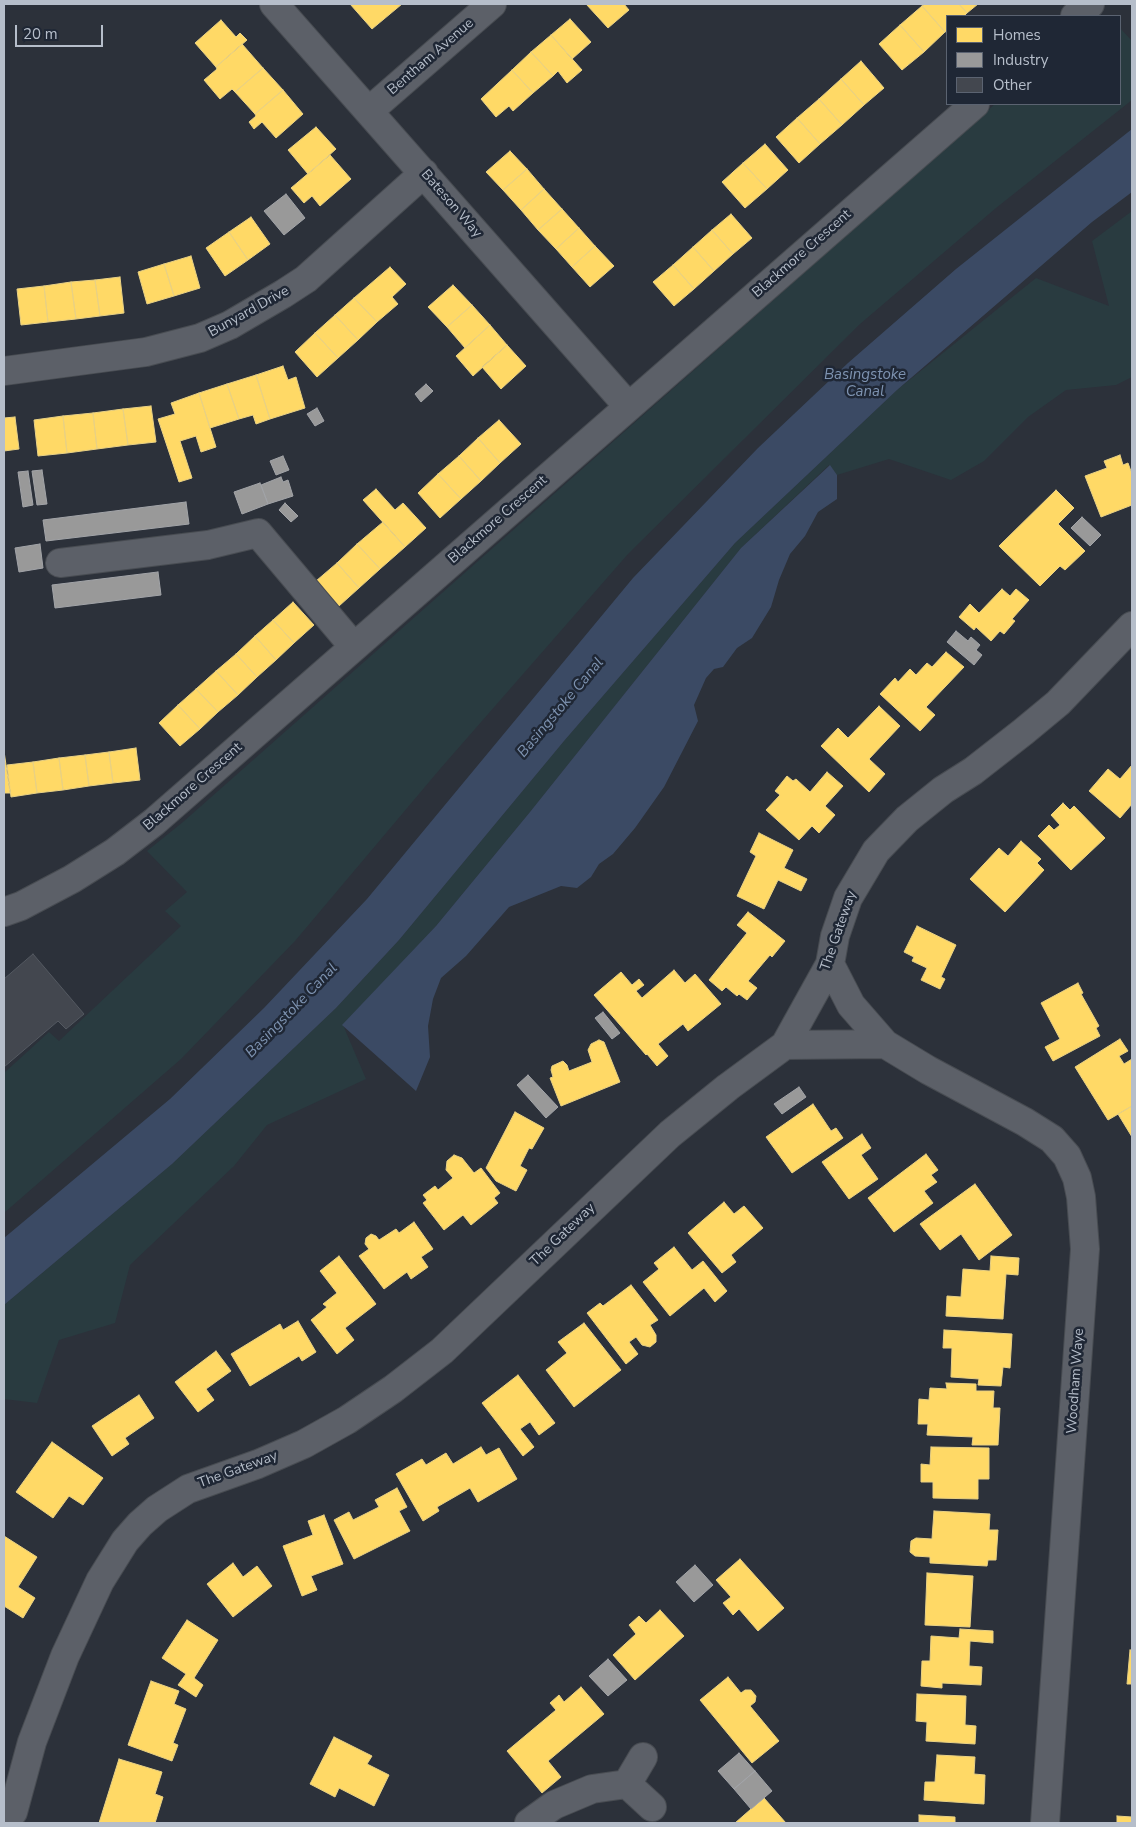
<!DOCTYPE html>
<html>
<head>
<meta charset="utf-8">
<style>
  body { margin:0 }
  #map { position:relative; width:1136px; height:1827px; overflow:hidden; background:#2c313a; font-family:"Nunito Sans",sans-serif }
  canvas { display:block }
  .frame { position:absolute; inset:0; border:5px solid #b6beca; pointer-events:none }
  .legend { position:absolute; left:946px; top:15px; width:175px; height:90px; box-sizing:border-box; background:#1f2735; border:1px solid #5b6371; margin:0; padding:6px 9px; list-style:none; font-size:15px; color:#b6beca }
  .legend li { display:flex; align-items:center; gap:10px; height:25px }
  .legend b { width:25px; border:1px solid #5b6371 }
  .scale { position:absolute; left:15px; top:25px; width:88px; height:22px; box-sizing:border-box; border:2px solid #b6beca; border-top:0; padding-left:6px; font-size:15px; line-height:18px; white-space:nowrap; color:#b6beca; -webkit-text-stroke:4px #1f2735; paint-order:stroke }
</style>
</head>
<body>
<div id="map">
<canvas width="1136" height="1827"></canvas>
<div class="frame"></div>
<ul class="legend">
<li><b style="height:14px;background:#ffd966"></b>Homes</li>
<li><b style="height:14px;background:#999"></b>Industry</li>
<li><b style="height:14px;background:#43474f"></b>Other</li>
</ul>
<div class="scale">20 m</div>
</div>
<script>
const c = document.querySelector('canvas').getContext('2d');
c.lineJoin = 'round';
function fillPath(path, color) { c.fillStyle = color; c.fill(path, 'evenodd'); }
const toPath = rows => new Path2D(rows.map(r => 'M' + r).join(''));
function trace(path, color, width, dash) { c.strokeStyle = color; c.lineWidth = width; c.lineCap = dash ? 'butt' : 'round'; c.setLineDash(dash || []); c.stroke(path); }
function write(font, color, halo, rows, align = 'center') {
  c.font = font + ' "Nunito Sans",sans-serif'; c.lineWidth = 5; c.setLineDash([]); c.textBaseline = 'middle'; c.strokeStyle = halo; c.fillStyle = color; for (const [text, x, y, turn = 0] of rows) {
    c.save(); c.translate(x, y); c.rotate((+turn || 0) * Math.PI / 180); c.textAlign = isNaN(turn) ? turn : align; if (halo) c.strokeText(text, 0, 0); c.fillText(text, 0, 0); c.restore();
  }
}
const green = toPath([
  [1120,28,1132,41,1132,100,996,208,860,324,628,554,440,769,295,941,181,1059,4,1213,4,1073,49,1032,59,1041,181,926,165,911,187,892,147,851,183,822,995,104,1120,104],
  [1132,211,1132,377,1116,385,1066,390,1028,417,984,461,951,480,889,459,837,475,829,465,741,548,530,812,436,926,343,1025,366,1079,267,1125,234,1166,130,1265,115,1323,59,1340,37,1403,4,1399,4,1305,172,1164,336,1008,399,940,564,741,735,543,897,390,1036,278,1109,306,1092,241]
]);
const water = toPath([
  [1132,129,1132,192,1092,222,897,390,735,543,564,741,399,940,336,1008,172,1164,4,1305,4,1238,170,1099,264,1008,367,899,633,578,758,448,848,363,956,269],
  [830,465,837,475,837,499,818,512,805,536,790,554,779,580,771,607,752,638,737,648,723,667,714,669,706,678,694,705,698,721,664,787,635,828,613,854,599,864,591,877,577,888,561,886,509,907,466,956,441,978,433,999,428,1026,430,1057,416,1091,342,1025,436,926,530,812,741,548]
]);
const homes = toPath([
  [350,4,402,4,372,29,350,4],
  [586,4,624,4,629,10,608,28,586,4],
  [925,4,959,4,967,13,964,16,947,16,947,31,945,32,922,6,925,4],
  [959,4,978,4,967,13,959,4],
  [922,6,945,32,924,52,900,25,922,6],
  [570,19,591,42,572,59,551,35,570,19],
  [221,20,236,37,240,33,247,40,216,67,195,43,221,20],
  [900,25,924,52,902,70,879,44,900,25],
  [551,35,582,70,567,83,558,71,553,76,531,52,551,35],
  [242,44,263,68,235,92,232,89,220,99,204,80,217,69,216,67,242,44],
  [531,52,553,76,533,93,512,70,531,52],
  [861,61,884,88,864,105,841,79,861,61],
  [263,68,283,90,255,114,235,92,263,68],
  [512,70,533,93,513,111,509,106,496,117,481,99,512,70],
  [841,79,864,105,842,125,819,99,841,79],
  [283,90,303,114,276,138,262,122,254,129,249,122,256,116,255,114,283,90],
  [819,99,842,125,820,144,797,118,819,99],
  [797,118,820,144,799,163,776,137,797,118],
  [316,127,336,149,308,174,288,150,316,127],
  [765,144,788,170,767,189,743,163,765,144],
  [510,151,527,169,503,190,486,172,510,151],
  [330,155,351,179,320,206,312,196,304,203,291,188,330,155],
  [743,163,767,189,745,208,722,182,743,163],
  [527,169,544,189,521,210,503,190,527,169],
  [544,189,562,209,538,230,521,210,544,189],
  [562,209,579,228,556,249,538,230,562,209],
  [731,214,752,238,733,254,712,230,731,214],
  [251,217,270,244,248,260,229,232,251,217],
  [579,228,595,246,572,267,556,249,579,228],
  [712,230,733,254,714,271,693,247,712,230],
  [229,232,248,260,225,276,206,248,229,232],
  [595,246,614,266,590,287,572,267,595,246],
  [693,247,714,271,694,289,673,265,693,247],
  [191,256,200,288,174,296,164,264,191,256],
  [164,264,174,296,147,304,138,272,164,264],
  [673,265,694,289,674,306,653,282,673,265],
  [390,267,406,284,392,297,398,304,377,322,354,298,390,267],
  [120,277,124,313,100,316,95,280,120,277],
  [95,280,100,316,76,319,71,282,95,280],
  [71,282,76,319,48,322,44,286,71,282],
  [453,285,472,305,447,327,428,307,453,285],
  [44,286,48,322,21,325,17,289,44,286],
  [354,298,377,322,358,340,335,315,354,298],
  [472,305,490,325,465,348,447,327,472,305],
  [335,315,358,340,338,358,315,333,335,315],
  [490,325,507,345,473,376,456,356,490,325],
  [315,333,338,358,317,377,295,352,315,333],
  [507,345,526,366,501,389,482,367,507,345],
  [283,366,288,380,296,377,305,408,270,419,256,375,283,366],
  [256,375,270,419,256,424,253,415,239,419,227,384,256,375],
  [227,384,239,419,210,428,199,393,227,384],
  [199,393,216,447,201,452,196,436,180,441,192,478,179,482,158,419,175,414,171,403,199,393],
  [151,406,156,442,128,445,123,409,151,406],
  [123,409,128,445,97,449,93,413,123,409],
  [93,413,97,449,67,453,63,416,93,413],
  [63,416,67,453,38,456,34,420,63,416],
  [15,417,19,449,4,451,4,418,15,417],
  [499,420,521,444,500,463,478,438,499,420],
  [478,438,500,463,481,481,459,456,478,438],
  [1120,455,1123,465,1128,463,1132,474,1132,505,1101,517,1085,476,1107,468,1104,461,1120,455],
  [459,456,481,481,461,499,438,474,459,456],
  [438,474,461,499,440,518,418,493,438,474],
  [376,489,395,510,403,503,426,528,405,547,363,500,376,489],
  [1056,490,1074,508,1058,524,1085,551,1065,570,1060,566,1040,586,999,546,1056,490],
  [383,522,405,547,380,569,357,544,383,522],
  [357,544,380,569,359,588,337,563,357,544],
  [337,563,359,588,339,606,316,581,337,563],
  [1002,589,1010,596,1016,589,1029,600,1012,619,1015,621,1004,634,1000,631,991,641,976,627,974,630,959,617,970,604,979,613,1002,589],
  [293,602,314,625,294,643,273,620,293,602],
  [273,620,294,643,276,660,255,636,273,620],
  [255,636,276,660,257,677,236,654,255,636],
  [946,652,964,667,926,707,935,715,920,731,880,694,895,678,898,682,910,669,916,675,927,663,932,667,946,652],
  [236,654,257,677,238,695,216,671,236,654],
  [216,671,238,695,218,712,196,689,216,671],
  [196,689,218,712,200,729,178,705,196,689],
  [178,705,200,729,180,746,159,723,178,705],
  [879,706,900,726,869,759,885,774,869,792,821,746,838,728,848,738,879,706],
  [136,748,140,780,113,783,109,752,136,748],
  [4,751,10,793,4,793,4,751],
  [109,752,113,783,89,786,85,755,109,752],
  [85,755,89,786,63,790,59,758,85,755],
  [59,758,63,790,37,793,33,762,59,758],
  [33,762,37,793,11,797,7,765,33,762],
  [1132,765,1132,804,1120,818,1089,791,1108,769,1120,779,1132,765],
  [827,772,843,786,825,806,835,815,819,833,812,826,799,840,766,810,780,795,775,791,787,776,793,781,796,779,810,792,827,772],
  [1063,803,1070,810,1074,806,1105,838,1071,870,1038,836,1049,825,1054,830,1060,825,1051,815,1063,803],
  [759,833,793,850,784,868,807,879,801,891,778,880,764,909,737,896,756,856,750,852,759,833],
  [1021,841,1041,859,1037,863,1044,870,1005,912,970,879,999,848,1008,856,1021,841],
  [748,912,785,941,772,957,770,955,748,981,757,988,747,1000,739,994,737,996,726,987,722,991,709,980,747,933,737,925,748,912],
  [917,926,956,945,941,977,945,979,940,989,921,980,927,968,912,961,914,957,904,952,917,926],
  [674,970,685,983,695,974,721,1004,688,1031,683,1024,658,1044,668,1056,657,1066,647,1054,646,1055,594,995,621,972,632,985,639,979,644,985,636,991,642,998,674,970],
  [1078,983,1083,993,1081,994,1099,1026,1096,1028,1100,1036,1053,1061,1045,1047,1060,1039,1041,1003,1078,983],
  [1120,1039,1128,1051,1119,1056,1124,1064,1132,1059,1132,1106,1108,1120,1075,1067,1120,1039],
  [599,1040,604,1042,620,1082,561,1106,550,1078,553,1077,551,1070,552,1066,563,1061,567,1065,569,1071,592,1062,588,1050,591,1044,599,1040],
  [813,1104,831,1131,836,1128,843,1138,792,1173,766,1137,813,1104],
  [1132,1106,1132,1137,1118,1114,1132,1106],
  [515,1112,544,1128,532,1149,529,1148,520,1166,527,1170,516,1191,496,1181,486,1168,515,1112],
  [862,1134,871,1148,861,1155,878,1179,849,1199,822,1162,862,1134],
  [926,1154,938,1170,931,1175,937,1182,924,1191,933,1203,894,1232,868,1198,926,1154],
  [454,1155,462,1158,474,1173,481,1168,500,1193,494,1198,498,1203,471,1225,463,1215,444,1230,423,1203,427,1200,423,1195,435,1186,438,1190,453,1178,446,1170,447,1161,454,1155],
  [975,1184,1012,1235,979,1260,961,1234,940,1250,920,1224,975,1184],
  [724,1202,734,1214,744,1206,763,1228,731,1255,736,1262,722,1273,688,1233,724,1202],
  [414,1222,433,1249,421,1257,428,1267,411,1279,407,1272,384,1289,359,1256,369,1249,365,1244,366,1238,371,1234,376,1236,379,1240,396,1229,399,1233,414,1222],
  [674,1247,692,1270,703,1261,727,1291,715,1302,704,1288,670,1316,643,1282,659,1269,654,1263,674,1247],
  [339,1256,376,1304,345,1328,354,1340,337,1354,311,1320,327,1307,323,1304,337,1293,320,1271,339,1256],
  [991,1256,1019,1258,1018,1275,1006,1274,1003,1319,946,1316,947,1296,961,1297,963,1269,990,1271,991,1256],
  [631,1285,658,1320,650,1325,656,1335,656,1342,650,1347,642,1345,636,1337,629,1342,638,1354,626,1364,587,1313,600,1303,603,1306,631,1285],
  [298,1321,316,1352,302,1361,299,1356,250,1386,231,1354,280,1324,283,1330,298,1321],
  [584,1323,621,1370,574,1407,546,1370,567,1353,558,1342,584,1323],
  [944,1330,1012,1334,1010,1368,1003,1367,1001,1386,978,1385,979,1379,951,1377,952,1348,943,1348,944,1330],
  [216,1351,231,1371,206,1389,214,1400,198,1412,175,1382,216,1351],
  [518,1375,555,1423,539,1435,530,1422,520,1429,534,1447,523,1456,482,1403,518,1375],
  [946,1383,976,1384,976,1391,994,1391,993,1408,1000,1408,998,1445,972,1445,973,1437,927,1435,928,1424,918,1424,919,1399,929,1400,930,1388,947,1389,946,1383],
  [139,1395,154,1418,125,1438,129,1444,112,1456,92,1426,139,1395],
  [52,1442,103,1478,83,1505,69,1496,53,1518,16,1492,52,1442],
  [481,1447,486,1455,499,1448,517,1479,478,1502,470,1488,437,1507,439,1511,423,1521,396,1474,422,1459,426,1465,446,1453,453,1464,481,1447],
  [931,1447,989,1448,989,1479,978,1479,978,1499,933,1498,933,1482,921,1482,921,1464,930,1465,931,1447],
  [397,1488,407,1507,399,1511,410,1531,354,1559,334,1520,349,1512,353,1520,379,1507,375,1500,397,1488],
  [934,1511,990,1514,989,1530,998,1530,996,1560,988,1560,987,1566,930,1563,930,1557,915,1556,910,1552,911,1541,916,1538,932,1539,934,1511],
  [324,1515,343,1564,311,1576,317,1590,302,1596,283,1546,313,1535,308,1521,324,1515],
  [4,1536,37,1557,18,1587,35,1598,23,1618,4,1606,4,1536],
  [740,1559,784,1608,758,1631,739,1609,733,1615,723,1603,731,1597,716,1580,740,1559],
  [233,1563,243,1577,257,1566,272,1586,233,1617,207,1584,233,1563],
  [927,1573,973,1576,970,1627,925,1625,927,1573],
  [660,1610,684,1636,635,1680,613,1655,636,1634,629,1625,639,1616,646,1623,660,1610],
  [187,1620,218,1640,194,1678,203,1685,196,1697,178,1685,186,1674,162,1658,187,1620],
  [960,1629,993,1631,993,1643,970,1641,969,1666,982,1667,981,1685,942,1683,942,1688,921,1686,922,1661,930,1661,931,1636,959,1638,960,1629],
  [1130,1650,1132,1650,1132,1684,1127,1684,1130,1650],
  [728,1677,741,1693,745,1690,751,1690,756,1696,755,1702,750,1706,779,1741,752,1763,700,1700,728,1677],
  [151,1681,179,1691,174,1704,186,1709,173,1743,178,1745,172,1761,128,1745,151,1681],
  [581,1687,604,1714,548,1761,561,1777,542,1793,507,1751,556,1710,550,1703,559,1695,564,1702,581,1687],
  [917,1694,966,1696,965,1725,976,1726,975,1744,926,1741,927,1722,916,1721,917,1694],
  [334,1737,372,1756,367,1764,389,1775,374,1806,339,1788,335,1797,310,1784,334,1737],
  [937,1755,975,1757,974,1774,985,1775,984,1804,924,1800,925,1782,935,1782,937,1755],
  [119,1759,162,1772,155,1794,163,1797,155,1823,99,1823,119,1759],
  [764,1798,786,1823,735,1823,751,1809,764,1798],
  [919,1815,955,1817,955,1823,919,1823,919,1815],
  [1117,1816,1132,1817,1132,1823,1117,1823,1117,1816]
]);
const industry = toPath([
  [286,194,305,218,284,235,264,211,286,194],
  [426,384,433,391,421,402,415,394,426,384],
  [317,408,324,421,315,426,307,414,317,408],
  [283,456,289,470,276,475,270,461,283,456],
  [42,470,47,504,37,505,32,471,42,470],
  [28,471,33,505,23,507,18,472,28,471],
  [281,477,283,482,288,480,293,496,268,504,261,485,281,477],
  [260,483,268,504,242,514,234,492,260,483],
  [186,502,189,524,46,541,43,520,186,502],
  [285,503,298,516,291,522,279,510,285,503],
  [1082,517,1101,535,1090,546,1071,528,1082,517],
  [40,544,43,568,19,572,15,548,40,544],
  [158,572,161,595,55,608,52,585,158,572],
  [956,631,968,641,971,637,980,645,976,650,982,655,974,665,947,642,956,631],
  [603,1012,620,1033,612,1039,595,1018,603,1012],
  [528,1075,558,1107,546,1118,517,1085,528,1075],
  [799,1087,806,1097,782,1114,774,1104,799,1087],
  [695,1565,713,1585,694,1602,676,1582,695,1565],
  [608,1659,627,1680,608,1696,589,1676,608,1659],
  [739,1753,755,1771,734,1789,718,1771,739,1753],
  [755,1771,772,1791,751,1809,734,1789,755,1771]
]);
const building = toPath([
  [33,954,84,1014,66,1029,58,1021,4,1067,4,979,33,954]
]);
const minor = toPath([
  [274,4,628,406],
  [1075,16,1090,4],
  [369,111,492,4],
  [4,371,146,352,200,338,230,325,283,294,306,279,424,173],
  [60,563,208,545,258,533,354,647],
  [4,912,21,906,72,879,115,852,154,822,975,104],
  [830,964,851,1005,885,1044,928,1070,1025,1122,1052,1139,1067,1156,1077,1178,1081,1197,1085,1249,1045,1823],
  [785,1045,885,1044],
  [627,1784,652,1807],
  [627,1784,643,1757],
  [4,1823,13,1812,32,1742,65,1656,100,1581,125,1541,140,1524,157,1509,188,1489,258,1464,304,1444,347,1420,393,1389,442,1351,670,1134,728,1087,785,1045,830,964,835,936,848,898,876,851,907,819,943,790,973,771,1023,732,1058,703,1132,626],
  [529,1823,554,1805,592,1789,627,1784]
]);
const streetNames = [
  ["Bentham Avenue",431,57,-41],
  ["Bateson Way",451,204,49],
  ["Blackmore Crescent",802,254,-41],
  ["Bunyard Drive",249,312,-29],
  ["Blackmore Crescent",498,520,-41],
  ["Blackmore Crescent",193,787,-41],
  ["The Gateway",839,931,-71],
  ["The Gateway",563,1235,-44],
  ["Woodham Waye",1076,1381,-86],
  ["The Gateway",238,1470,-20]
];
const waterNames = [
  ["Basingstoke",865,375],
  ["Canal",865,392],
  ["Basingstoke Canal",561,708,-50],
  ["Basingstoke Canal",292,1011,-46]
];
fillPath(green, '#293b40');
fillPath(water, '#3b4a64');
fillPath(homes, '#ffd966');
trace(homes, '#e9d184', 1);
fillPath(industry, '#999');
trace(industry, '#a2a4a8', 1);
fillPath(building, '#43474f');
trace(building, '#545961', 1);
trace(minor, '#484c52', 30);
trace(minor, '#5c6068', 28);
write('14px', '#b6beca', '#1f2735', streetNames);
write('italic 15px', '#7e93b1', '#1f2735', waterNames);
</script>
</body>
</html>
